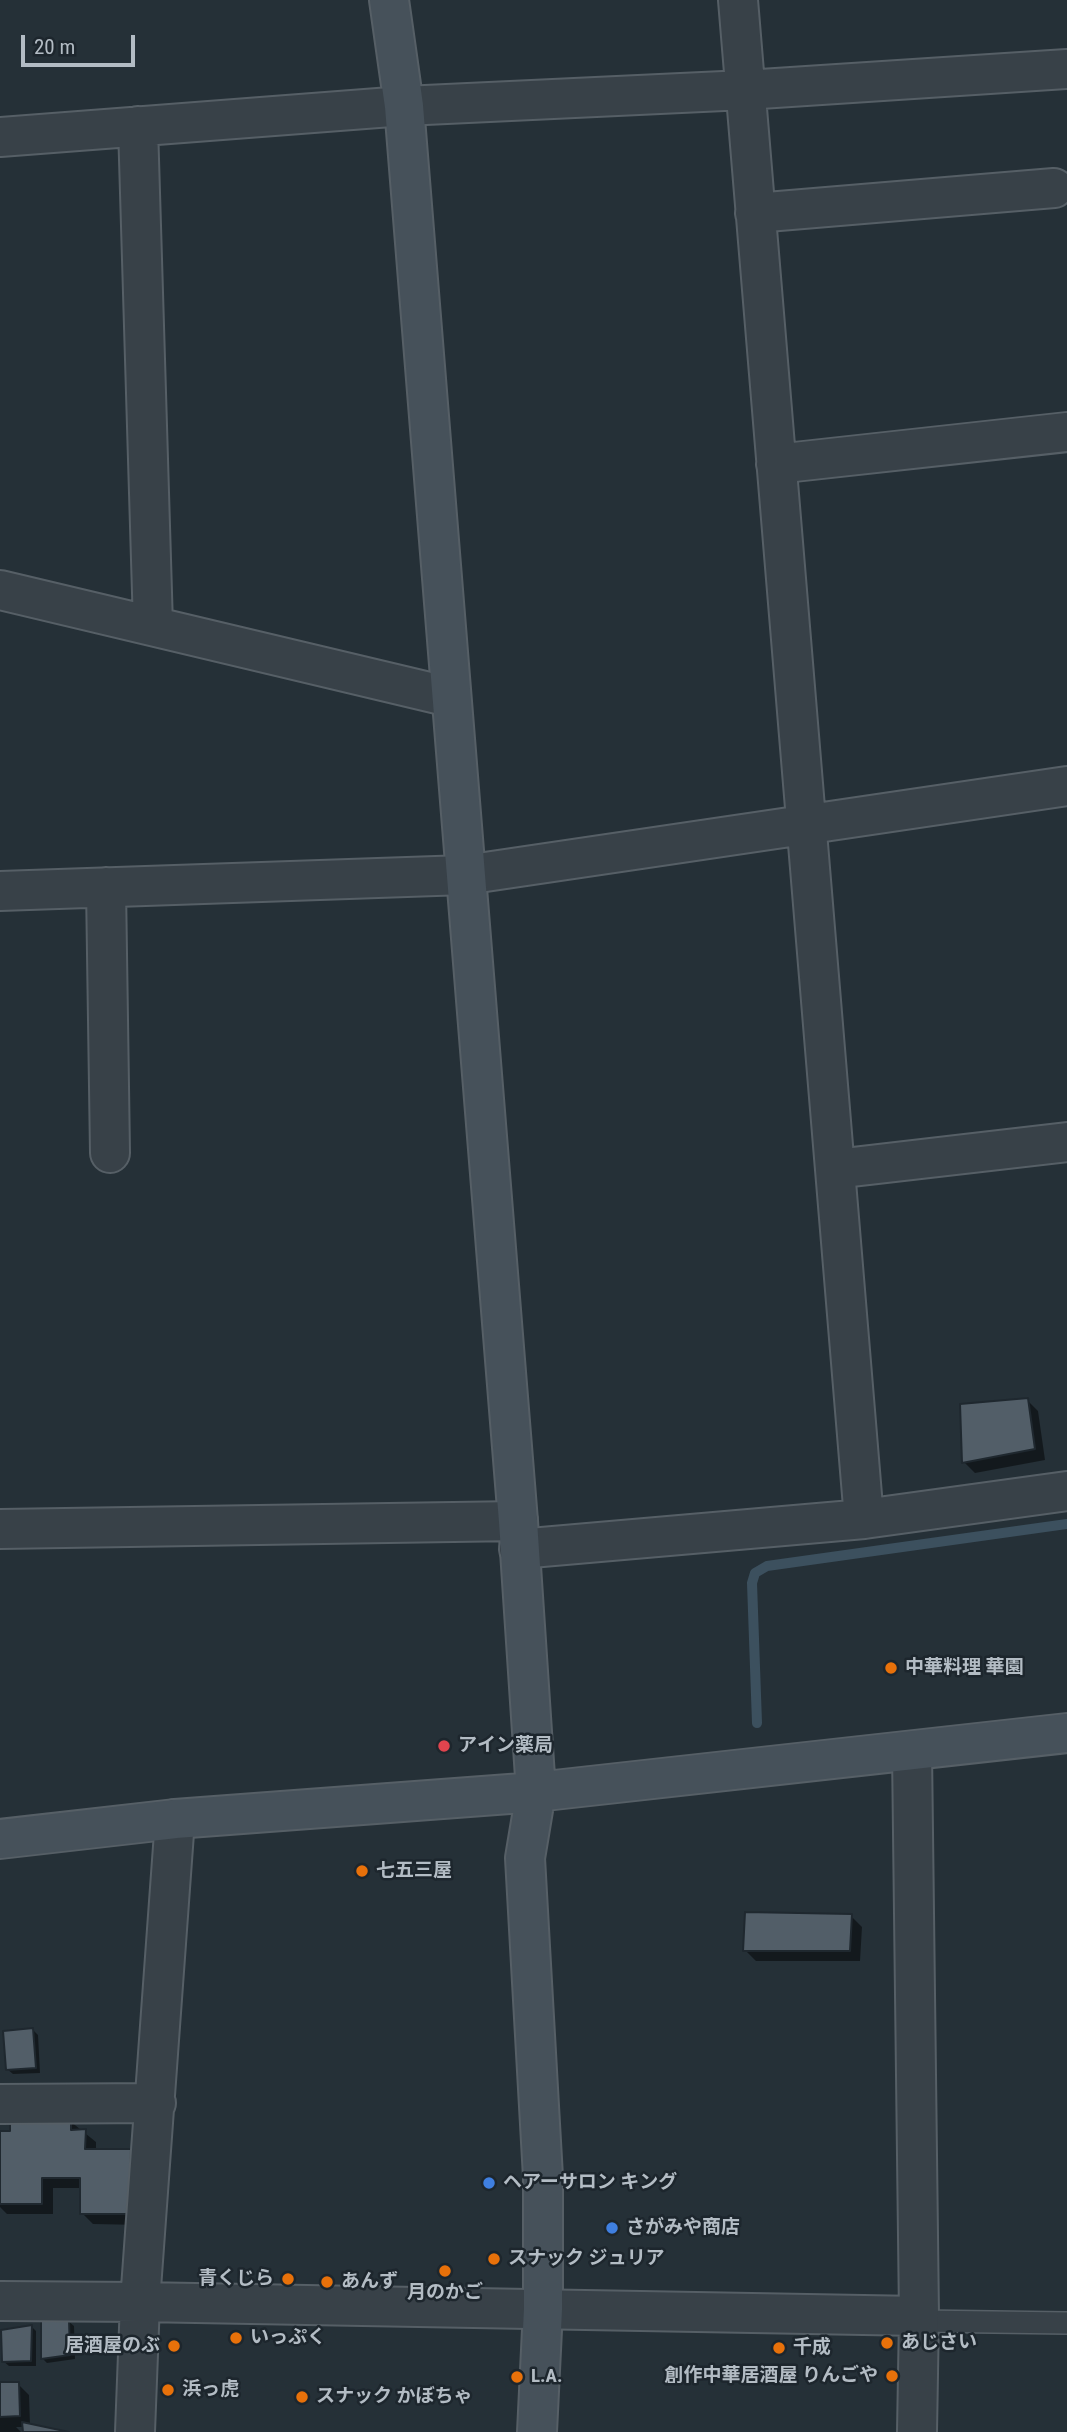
<!DOCTYPE html>
<html>
<head>
<meta charset="utf-8">
<style>
  body { margin:0 }
  #map { position:relative; width:1067px; height:2432px; overflow:hidden; background:#253037; font-family:"Roboto Condensed",sans-serif }
  canvas { display:block }
  .scale { position:absolute; left:21px; top:35px; width:114px; height:32px; box-sizing:border-box; border:4px solid #b3bcc4; border-top:0; padding-left:9px; font-size:21px; line-height:24px; white-space:nowrap; color:#b3bcc4; -webkit-text-stroke:5px #1d262d; paint-order:stroke }
</style>
</head>
<body>
<div id="map">
<canvas width="1067" height="2432"></canvas>
<div class="scale">20 m</div>
</div>
<script>
const c = document.querySelector('canvas').getContext('2d');
c.lineJoin = 'round';
function fillPath(path, color) { c.fillStyle = color; c.fill(path, 'evenodd'); }
const toPath = rows => new Path2D(rows.map(r => 'M' + r).join(''));
function trace(path, color, width, dash) { c.strokeStyle = color; c.lineWidth = width; c.lineCap = dash ? 'butt' : 'round'; c.setLineDash(dash || []); c.stroke(path); }
function write(font, color, halo, rows, align = 'center') {
  c.font = font + ' "Roboto Condensed","Noto Sans JP",sans-serif'; c.lineWidth = 5; c.setLineDash([]); c.textBaseline = 'middle'; c.strokeStyle = halo; c.fillStyle = color; for (const [text, x, y, turn = 0] of rows) {
    c.save(); c.translate(x, y); c.rotate((+turn || 0) * Math.PI / 180); c.textAlign = isNaN(turn) ? turn : align; if (halo) c.strokeText(text, 0, 0); c.fillText(text, 0, 0); c.restore();
  }
}
const shadow = toPath([
  [1027,1400,1038,1411,1045,1460,975,1473,964,1462],
  [851,1916,862,1927,860,1961,756,1961,745,1950],
  [33,2030,38,2035,40,2073,13,2074,7,2069],
  [70,2121,96,2142,96,2151,130,2151,141,2162,141,2225,93,2224,82,2213,82,2188,53,2188,53,2214,7,2214,0,2207,0,2133],
  [68,2321,74,2326,75,2359,47,2363,42,2358],
  [31,2326,36,2331,36,2366,9,2366,3,2361],
  [0,2384,18,2384,29,2395,30,2425,61,2432,24,2432,24,2427,16,2427,21,2432,0,2432]
]);
const stream = toPath([
  [757,1723,752,1583,755,1573,767,1566,1067,1524]
]);
const building = toPath([
  [1028,1398,1035,1449,962,1463,960,1404,1028,1398],
  [745,1912,852,1914,850,1951,743,1951,745,1912],
  [33,2028,36,2068,6,2070,3,2031,33,2028],
  [10,2118,71,2119,71,2130,86,2129,85,2149,131,2149,130,2214,80,2214,80,2178,42,2178,42,2204,0,2204,0,2131,10,2131,10,2118],
  [41,2315,69,2319,70,2355,41,2359,41,2315],
  [32,2325,31,2361,2,2362,1,2330,32,2325],
  [0,2382,19,2382,20,2416,0,2417,0,2382],
  [22,2422,69,2432,23,2432,22,2422]
]);
const lane = toPath([
  [919,2321,1067,2323]
]);
const street = toPath([
  [738,0,864,1519],
  [138,126,153,626],
  [0,137,404,106,745,90,1067,69],
  [755,213,1054,188],
  [776,464,1067,432],
  [0,590,450,697],
  [106,887,110,1153],
  [0,891,465,875,1067,786],
  [835,1169,1067,1142],
  [0,1529,518,1521],
  [519,1549,864,1519,1067,1491],
  [912,1752,919,2316,917,2432],
  [0,2104,156,2103],
  [0,2301,140,2302,919,2316],
  [135,2432,140,2302,175,1819]
]);
const secondary = toPath([
  [389,0,404,106,518,1521,536,1792,525,1858,543,2177,543,2309,537,2432],
  [0,1839,175,1819,536,1792,1067,1733]
]);
const markers = [
  [891,1668,7,"#e8710a"],
  [444,1746,7,"#e0444e"],
  [362,1871,7,"#e8710a"],
  [489,2183,7,"#3f7fe0"],
  [612,2228,7,"#3f7fe0"],
  [494,2259,7,"#e8710a"],
  [445,2271,7,"#e8710a"],
  [288,2279,7,"#e8710a"],
  [327,2282,7,"#e8710a"],
  [236,2338,7,"#e8710a"],
  [887,2343,7,"#e8710a"],
  [174,2346,7,"#e8710a"],
  [779,2348,7,"#e8710a"],
  [892,2376,7,"#e8710a"],
  [517,2377,7,"#e8710a"],
  [168,2390,7,"#e8710a"],
  [302,2397,7,"#e8710a"]
];
const poiNames = [
  ["中華料理 華園",905,1668],
  ["アイン薬局",458,1746],
  ["七五三屋",376,1871],
  ["ヘアーサロン キング",503,2183],
  ["さがみや商店",626,2228],
  ["スナック ジュリア",508,2259],
  ["青くじら",274,2279,"right"],
  ["あんず",341,2282],
  ["月のかご",445,2293,"center"],
  ["いっぷく",250,2338],
  ["あじさい",901,2343],
  ["居酒屋のぶ",160,2346,"right"],
  ["千成",793,2348],
  ["創作中華居酒屋 りんごや",878,2376,"right"],
  ["L.A.",531,2377],
  ["浜っ虎",182,2390],
  ["スナック かぼちゃ",316,2397]
];
fillPath(shadow, '#0007');
trace(stream, '#3c505e', 10);
fillPath(building, '#525e68');
trace(building, '#1f282f', 2);
trace(lane, '#565f66', 24);
trace(street, '#565f66', 42);
trace(secondary, '#565f66', 42);
trace(lane, '#384148', 21);
trace(street, '#384148', 38);
trace(secondary, '#46515a', 38);
for (const [x, y, r, color] of markers) { const dot = new Path2D(); dot.arc(x, y, r, 0, 2 * Math.PI); c.fillStyle = color; c.fill(dot); trace(dot, '#1d262d', 2.5); }
write('bold 19px', '#b3bcc4', '#1d262d', poiNames, 'left');
</script>
</body>
</html>
